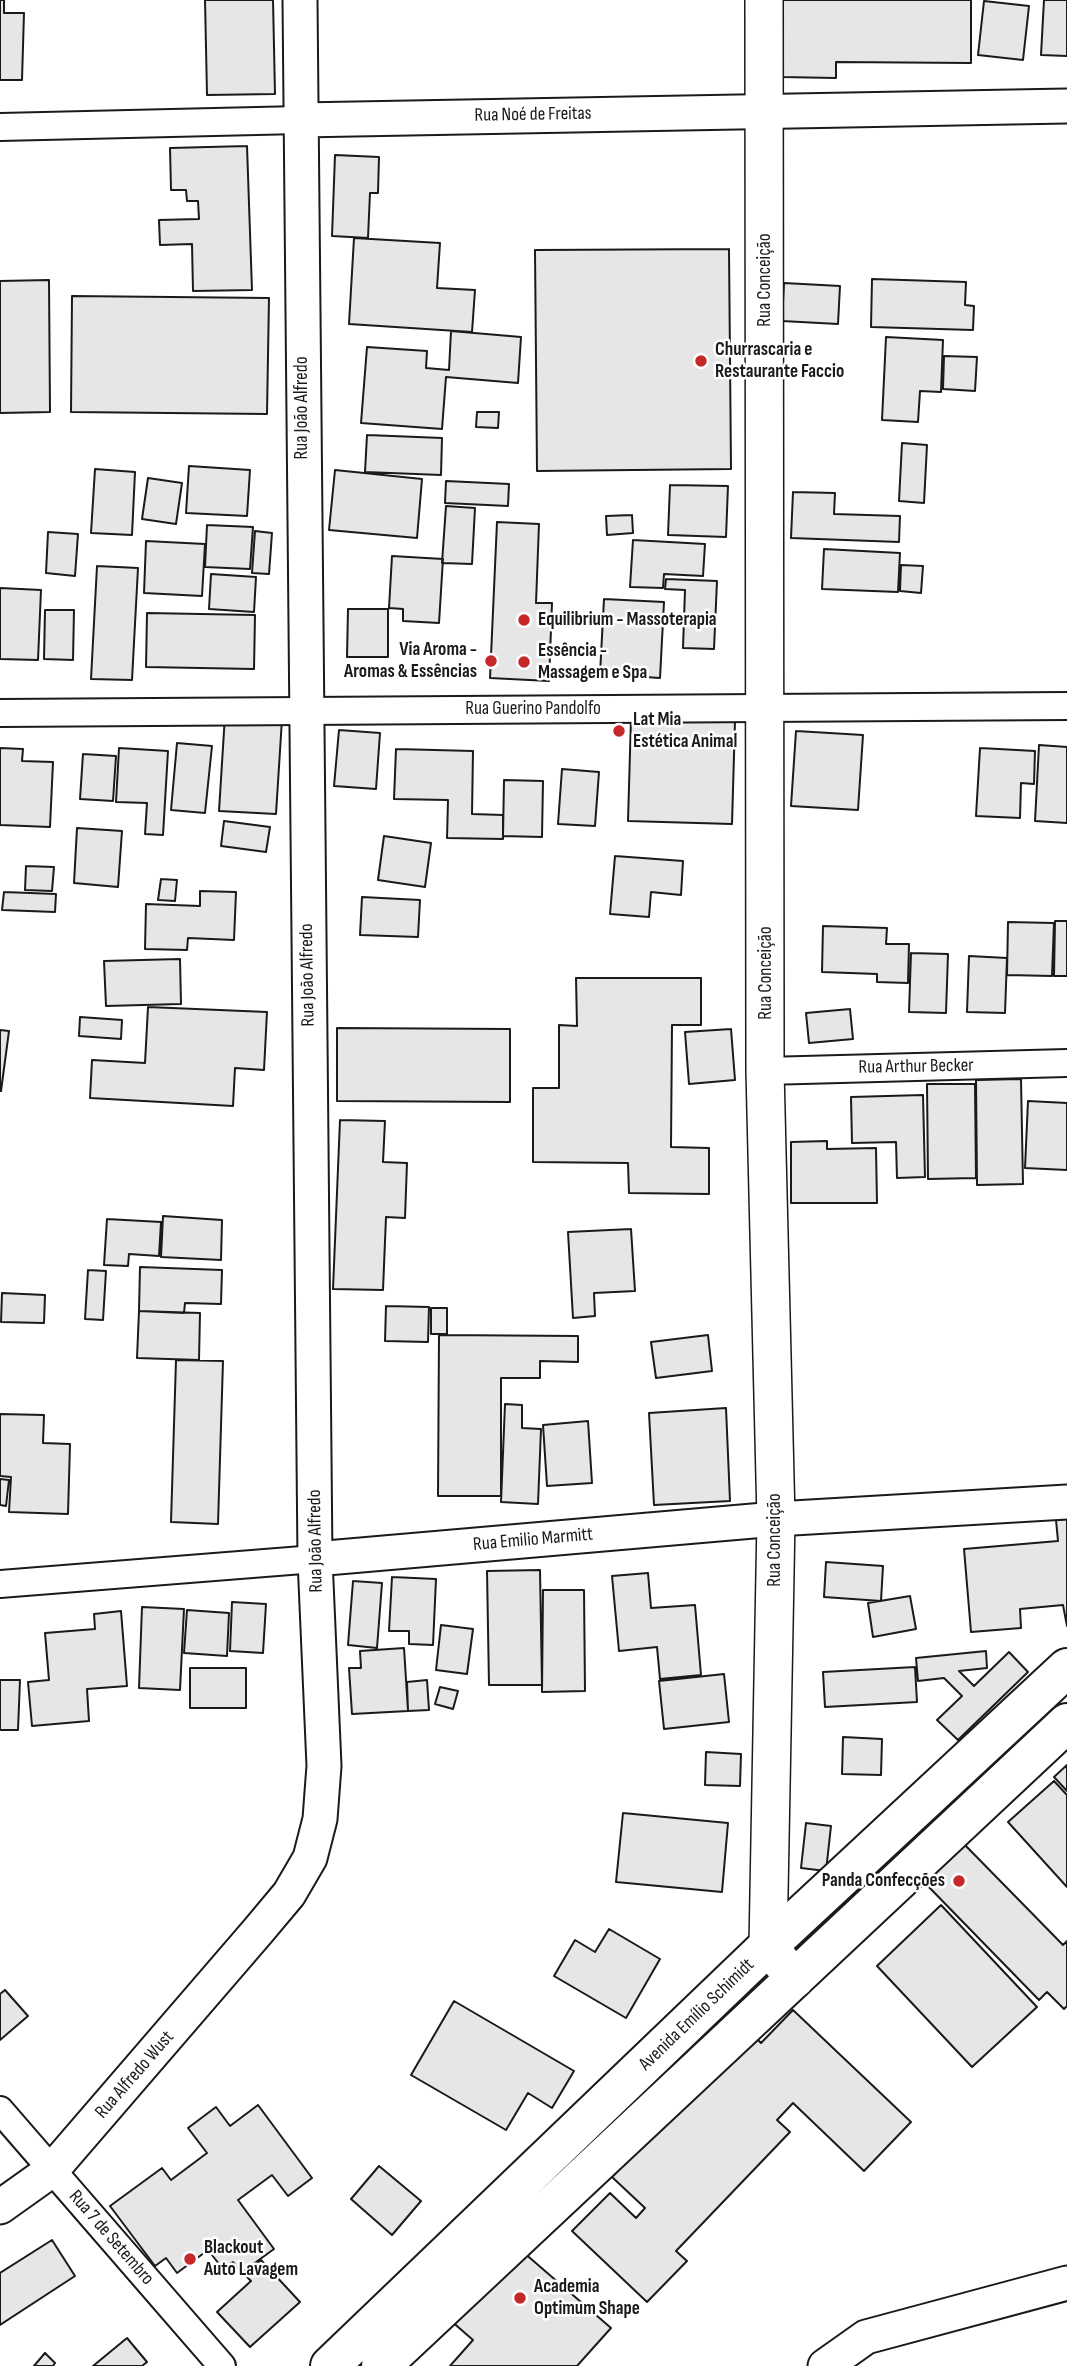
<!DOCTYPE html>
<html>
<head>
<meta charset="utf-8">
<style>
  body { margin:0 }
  canvas { display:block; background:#fff }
</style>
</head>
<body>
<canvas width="1067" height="2366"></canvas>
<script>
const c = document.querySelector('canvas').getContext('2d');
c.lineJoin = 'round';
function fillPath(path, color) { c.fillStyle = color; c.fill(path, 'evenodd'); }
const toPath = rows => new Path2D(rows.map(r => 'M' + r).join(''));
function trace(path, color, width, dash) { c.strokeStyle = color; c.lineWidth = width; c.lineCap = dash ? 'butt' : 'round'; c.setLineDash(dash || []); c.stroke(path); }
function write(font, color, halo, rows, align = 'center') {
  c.font = font + ' "Sofia Sans Condensed",sans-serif'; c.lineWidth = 5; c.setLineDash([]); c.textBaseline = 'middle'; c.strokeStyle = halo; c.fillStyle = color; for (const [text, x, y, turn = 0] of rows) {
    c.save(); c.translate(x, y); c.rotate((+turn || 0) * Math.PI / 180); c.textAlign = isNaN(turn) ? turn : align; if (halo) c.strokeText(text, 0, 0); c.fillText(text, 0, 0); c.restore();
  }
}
const building = toPath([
  [0,0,4,0,4,13,24,13,22,80,0,80,0,0],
  [205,0,273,0,275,94,207,95,205,0],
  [781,0,971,0,971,63,836,62,836,78,781,77,781,0],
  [1044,0,1067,0,1067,56,1041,55,1044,0],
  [984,1,1029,6,1023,60,978,55,984,1],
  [247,146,252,290,193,291,192,244,160,245,159,220,199,219,198,201,187,201,186,190,171,190,170,148,247,146],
  [335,155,379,157,378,193,370,193,368,238,332,236,335,155],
  [354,238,440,243,437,288,475,290,472,332,349,324,354,238],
  [729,249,731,469,537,471,535,250,729,249],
  [872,279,966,282,965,305,974,306,973,330,871,327,872,279],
  [49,280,50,412,0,413,0,281,49,280],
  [784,283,840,286,838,324,782,321,784,283],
  [72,296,269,298,267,414,71,412,72,296],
  [451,331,521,337,518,383,446,377,442,429,361,423,367,347,427,351,426,368,449,370,451,331],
  [886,337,943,340,941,392,920,391,918,422,882,420,886,337],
  [944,356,977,357,975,391,943,389,944,356],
  [477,412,499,412,498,428,476,427,477,412],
  [367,435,442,438,441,475,365,472,367,435],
  [902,443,927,445,924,503,899,501,902,443],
  [189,466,250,470,247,516,186,513,189,466],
  [95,469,135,472,132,535,91,533,95,469],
  [335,470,422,479,417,538,329,530,335,470],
  [148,478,182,483,176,524,142,519,148,478],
  [446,481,509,484,508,506,445,503,446,481],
  [670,485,728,486,726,537,668,535,670,485],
  [793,492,835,493,834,514,900,516,899,542,791,538,793,492],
  [446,506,475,508,472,564,442,563,446,506],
  [632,515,633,533,607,535,606,516,632,515],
  [497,522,539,524,536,603,552,603,549,681,490,678,497,522],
  [207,525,253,527,250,569,205,567,207,525],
  [255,531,272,533,269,574,252,573,255,531],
  [48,532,78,534,75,576,46,573,48,532],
  [633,540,705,544,703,576,664,574,663,588,630,587,633,540],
  [146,541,205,544,202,596,144,593,146,541],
  [824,549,900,553,898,592,822,589,824,549],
  [392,556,443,559,439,623,403,621,403,609,389,608,392,556],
  [901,565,923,566,921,593,900,591,901,565],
  [97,566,138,568,132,680,91,679,97,566],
  [211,574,256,577,254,612,209,609,211,574],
  [666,579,717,581,714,649,683,648,685,590,665,589,666,579],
  [0,588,41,590,38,660,0,659,0,588],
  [604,599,664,602,660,678,600,674,604,599],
  [348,609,388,609,388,657,347,657,348,609],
  [45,610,74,610,73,660,44,659,45,610],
  [147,613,255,615,254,669,146,667,147,613],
  [225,715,282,719,276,814,219,811,225,715],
  [631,718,735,721,732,824,628,821,631,718],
  [339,730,380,733,376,789,334,786,339,730],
  [796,731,863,735,858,810,791,806,796,731],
  [177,743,212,746,205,813,171,810,177,743],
  [1039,745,1067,747,1067,823,1035,821,1039,745],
  [0,748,23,749,22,761,53,762,50,827,0,825,0,748],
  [119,748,168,751,163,835,145,834,147,803,116,802,119,748],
  [980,748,1035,751,1034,784,1021,783,1020,818,976,816,980,748],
  [396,749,473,751,472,814,503,815,503,839,447,838,448,800,394,799,396,749],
  [83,754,116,756,113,801,80,799,83,754],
  [562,769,599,772,595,826,558,824,562,769],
  [504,780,543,781,542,837,503,836,504,780],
  [224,821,270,827,266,852,221,846,224,821],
  [77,828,122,831,118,887,74,883,77,828],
  [384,836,431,843,425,887,378,880,384,836],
  [615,856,683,861,681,895,651,892,649,917,610,914,615,856],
  [26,866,54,867,52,891,25,890,26,866],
  [161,879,177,880,175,901,158,900,161,879],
  [200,891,236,892,234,940,188,938,187,950,145,949,146,904,200,906,200,891],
  [4,892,56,894,55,912,2,910,4,892],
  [362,897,420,900,418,937,360,935,362,897],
  [1055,921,1067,921,1067,976,1054,976,1055,921],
  [1008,922,1054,923,1052,976,1007,975,1008,922],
  [823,926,887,928,886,944,909,944,908,983,877,982,877,974,822,972,823,926],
  [911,953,948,954,946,1013,909,1012,911,953],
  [969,956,1007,958,1005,1013,967,1012,969,956],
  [180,959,181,1004,106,1006,104,961,180,959],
  [576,978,701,978,701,1025,672,1025,671,1147,709,1148,709,1194,629,1193,628,1163,533,1162,533,1088,559,1088,559,1025,577,1026,576,978],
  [148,1007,267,1012,264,1070,235,1068,233,1106,90,1098,92,1060,145,1063,148,1007],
  [850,1009,853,1039,809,1043,806,1013,850,1009],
  [80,1017,122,1020,121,1039,79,1036,80,1017],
  [337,1028,510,1029,510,1102,337,1101,337,1028],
  [731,1029,735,1080,689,1084,685,1032,731,1029],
  [0,1030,9,1031,1,1091,0,1091,0,1030],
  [1021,1079,1023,1184,977,1185,976,1080,1021,1079],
  [927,1084,975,1084,976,1178,928,1179,927,1084],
  [923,1095,925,1177,897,1178,896,1142,852,1143,851,1097,923,1095],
  [1028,1101,1067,1103,1067,1170,1025,1168,1028,1101],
  [340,1120,385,1121,383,1162,407,1163,405,1218,386,1217,383,1290,333,1289,340,1120],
  [827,1141,827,1149,876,1148,877,1203,791,1203,791,1142,827,1141],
  [163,1216,222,1220,221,1260,161,1257,163,1216],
  [107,1219,161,1222,159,1256,129,1254,128,1266,104,1265,107,1219],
  [631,1229,635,1291,594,1293,595,1316,573,1318,568,1232,631,1229],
  [140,1267,222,1270,221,1304,185,1303,184,1313,139,1311,140,1267],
  [88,1270,106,1271,103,1320,85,1319,88,1270],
  [2,1293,45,1295,44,1323,1,1322,2,1293],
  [386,1306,429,1307,428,1342,385,1341,386,1306],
  [431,1308,447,1308,447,1334,431,1334,431,1308],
  [139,1311,200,1313,199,1360,137,1358,139,1311],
  [439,1335,578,1336,578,1362,540,1361,540,1378,501,1378,501,1496,438,1496,439,1335],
  [708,1335,712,1371,656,1378,651,1342,708,1335],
  [176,1360,223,1361,218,1524,171,1522,176,1360],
  [505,1404,522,1405,522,1428,541,1429,538,1504,501,1502,505,1404],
  [726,1408,730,1501,654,1505,649,1413,726,1408],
  [0,1414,44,1415,43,1443,70,1444,68,1514,9,1512,11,1477,0,1476,0,1414],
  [588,1421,592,1483,547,1486,543,1425,588,1421],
  [0,1479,9,1480,6,1506,0,1505,0,1479],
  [1067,1519,1067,1626,1063,1605,1020,1609,1021,1628,971,1632,964,1549,1058,1541,1056,1520,1067,1519],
  [826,1562,883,1566,881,1601,824,1597,826,1562],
  [540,1570,542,1685,489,1685,487,1571,540,1570],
  [648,1573,651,1608,695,1605,701,1675,660,1679,657,1647,619,1651,612,1576,648,1573],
  [392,1577,436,1579,433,1645,409,1644,409,1631,389,1631,392,1577],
  [353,1581,382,1583,377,1648,348,1645,353,1581],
  [543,1590,584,1590,585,1691,542,1692,543,1590],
  [910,1596,916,1629,873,1637,868,1603,910,1596],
  [232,1602,266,1604,263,1653,230,1651,232,1602],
  [142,1607,184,1609,180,1690,139,1688,142,1607],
  [187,1610,229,1613,227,1656,184,1653,187,1610],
  [121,1611,127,1686,87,1689,89,1721,32,1726,28,1682,49,1680,45,1633,95,1629,94,1614,121,1611],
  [441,1625,473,1629,467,1674,436,1670,441,1625],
  [404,1648,408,1711,352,1714,349,1668,361,1668,360,1651,404,1648],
  [986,1651,987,1668,959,1671,974,1686,1009,1652,1028,1672,958,1740,937,1720,962,1696,944,1678,918,1681,916,1658,986,1651],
  [915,1667,917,1702,825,1707,823,1672,915,1667],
  [190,1668,246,1668,246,1708,190,1708,190,1668],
  [724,1674,729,1722,664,1729,659,1681,724,1674],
  [0,1680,20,1680,18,1730,0,1730,0,1680],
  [427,1680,429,1710,408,1711,407,1682,427,1680],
  [440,1687,458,1691,453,1709,435,1704,440,1687],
  [843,1737,882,1739,881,1775,842,1774,843,1737],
  [706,1752,741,1754,740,1786,705,1785,706,1752],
  [1067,1765,1067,1791,1054,1777,1067,1765],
  [1054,1781,1067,1795,1067,1887,1008,1822,1054,1781],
  [623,1813,728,1823,722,1892,616,1882,623,1813],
  [806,1823,831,1826,826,1871,801,1868,806,1823],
  [963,1843,1063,1945,1067,1941,1067,2006,1064,2009,1047,1992,1039,2000,923,1881,963,1843],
  [941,1905,1037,2007,972,2067,877,1966,941,1905],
  [609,1929,660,1959,626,2018,554,1976,575,1940,595,1952,609,1929],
  [5,1990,28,2016,0,2040,0,1994,5,1990],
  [454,2001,574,2071,552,2108,528,2093,506,2130,411,2075,454,2001],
  [793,2010,911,2122,864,2171,793,2103,777,2120,790,2132,676,2251,687,2261,647,2302,572,2231,610,2193,636,2218,645,2208,612,2177,751,2033,761,2043,793,2010],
  [258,2105,312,2178,288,2196,272,2175,238,2200,274,2249,241,2273,233,2262,223,2269,208,2250,177,2273,166,2258,155,2266,110,2206,162,2168,171,2180,207,2153,188,2128,216,2107,230,2126,258,2105],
  [379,2166,421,2201,392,2235,351,2199,379,2166],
  [52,2240,75,2276,0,2325,0,2273,52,2240],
  [515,2245,611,2328,577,2366,450,2366,473,2340,450,2320,515,2245],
  [261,2260,300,2302,250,2347,217,2312,251,2281,245,2275,261,2260],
  [127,2338,147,2362,142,2366,93,2366,127,2338],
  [45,2353,55,2363,53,2366,34,2366,45,2353]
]);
const minor = toPath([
  [0,127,300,120],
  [0,713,1067,706],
  [765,1071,1067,1063],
  [0,1584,315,1559],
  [0,2110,222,2366]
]);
const tertiary = toPath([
  [300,120,1067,106],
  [315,1559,776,1519,1067,1502],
  [0,2207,52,2170,258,1931,289,1894,310,1858,320,1819,324,1766,315,1559,300,0],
  [825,2366,866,2337,1067,2283]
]);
const secondary = toPath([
  [764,0,765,1071,776,1519,768,1946,795,1979]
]);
const primary = toPath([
  [330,2366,768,1946,1067,1668],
  [381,2366,1067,1723]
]);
const markers = [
  [701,361,7,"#c62828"],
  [524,620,7,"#c62828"],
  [491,661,7,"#c62828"],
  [524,662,7,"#c62828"],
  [619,731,7,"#c62828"],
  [959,1881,7,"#c62828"],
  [190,2259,7,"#c62828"],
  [520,2298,7,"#c62828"]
];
const streetNames = [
  ["Rua Noé de Freitas",533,115,-1],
  ["Rua Conceição",765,280,-90],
  ["Rua João Alfredo",302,408,-90],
  ["Rua Guerino Pandolfo",533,709],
  ["Rua Conceição",766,973,-90],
  ["Rua João Alfredo",308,975,-91],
  ["Rua Arthur Becker",916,1067,-1],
  ["Rua Emilio Marmitt",533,1540,-5],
  ["Rua Conceição",775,1540,-90],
  ["Rua João Alfredo",316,1541,-91],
  ["Avenida Emílio Schimidt",697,2015,-44],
  ["Rua Alfredo Wust",135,2075,-49],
  ["Rua 7 de Setembro",111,2238,49]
];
const poiNames = [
  ["Churrascaria e",715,350],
  ["Restaurante Faccio",715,372],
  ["Equilibrium - Massoterapia",538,620],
  ["Via Aroma -",477,650,"right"],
  ["Aromas & Essências",477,672,"right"],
  ["Essência -",538,651],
  ["Massagem e Spa",538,673],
  ["Lat Mia",633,720],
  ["Estética Animal",633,742],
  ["Panda Confecções",945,1881,"right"],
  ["Blackout",204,2248],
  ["Auto Lavagem",204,2270],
  ["Academia",534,2287],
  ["Optimum Shape",534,2309]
];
fillPath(building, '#e6e6e6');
trace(building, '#1a1a1a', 2);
trace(minor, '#1a1a1a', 30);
trace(tertiary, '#1a1a1a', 37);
trace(secondary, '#1a1a1a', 40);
trace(primary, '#1a1a1a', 42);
trace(minor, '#fff', 26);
trace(tertiary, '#fff', 33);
trace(secondary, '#fff', 37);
trace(primary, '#fff', 38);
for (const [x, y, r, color] of markers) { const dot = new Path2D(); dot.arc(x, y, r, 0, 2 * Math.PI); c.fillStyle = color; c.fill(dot); trace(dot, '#fff', 2.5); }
write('19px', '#1a1a1a', '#fff', streetNames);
write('bold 19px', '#1a1a1a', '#fff', poiNames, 'left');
</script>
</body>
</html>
